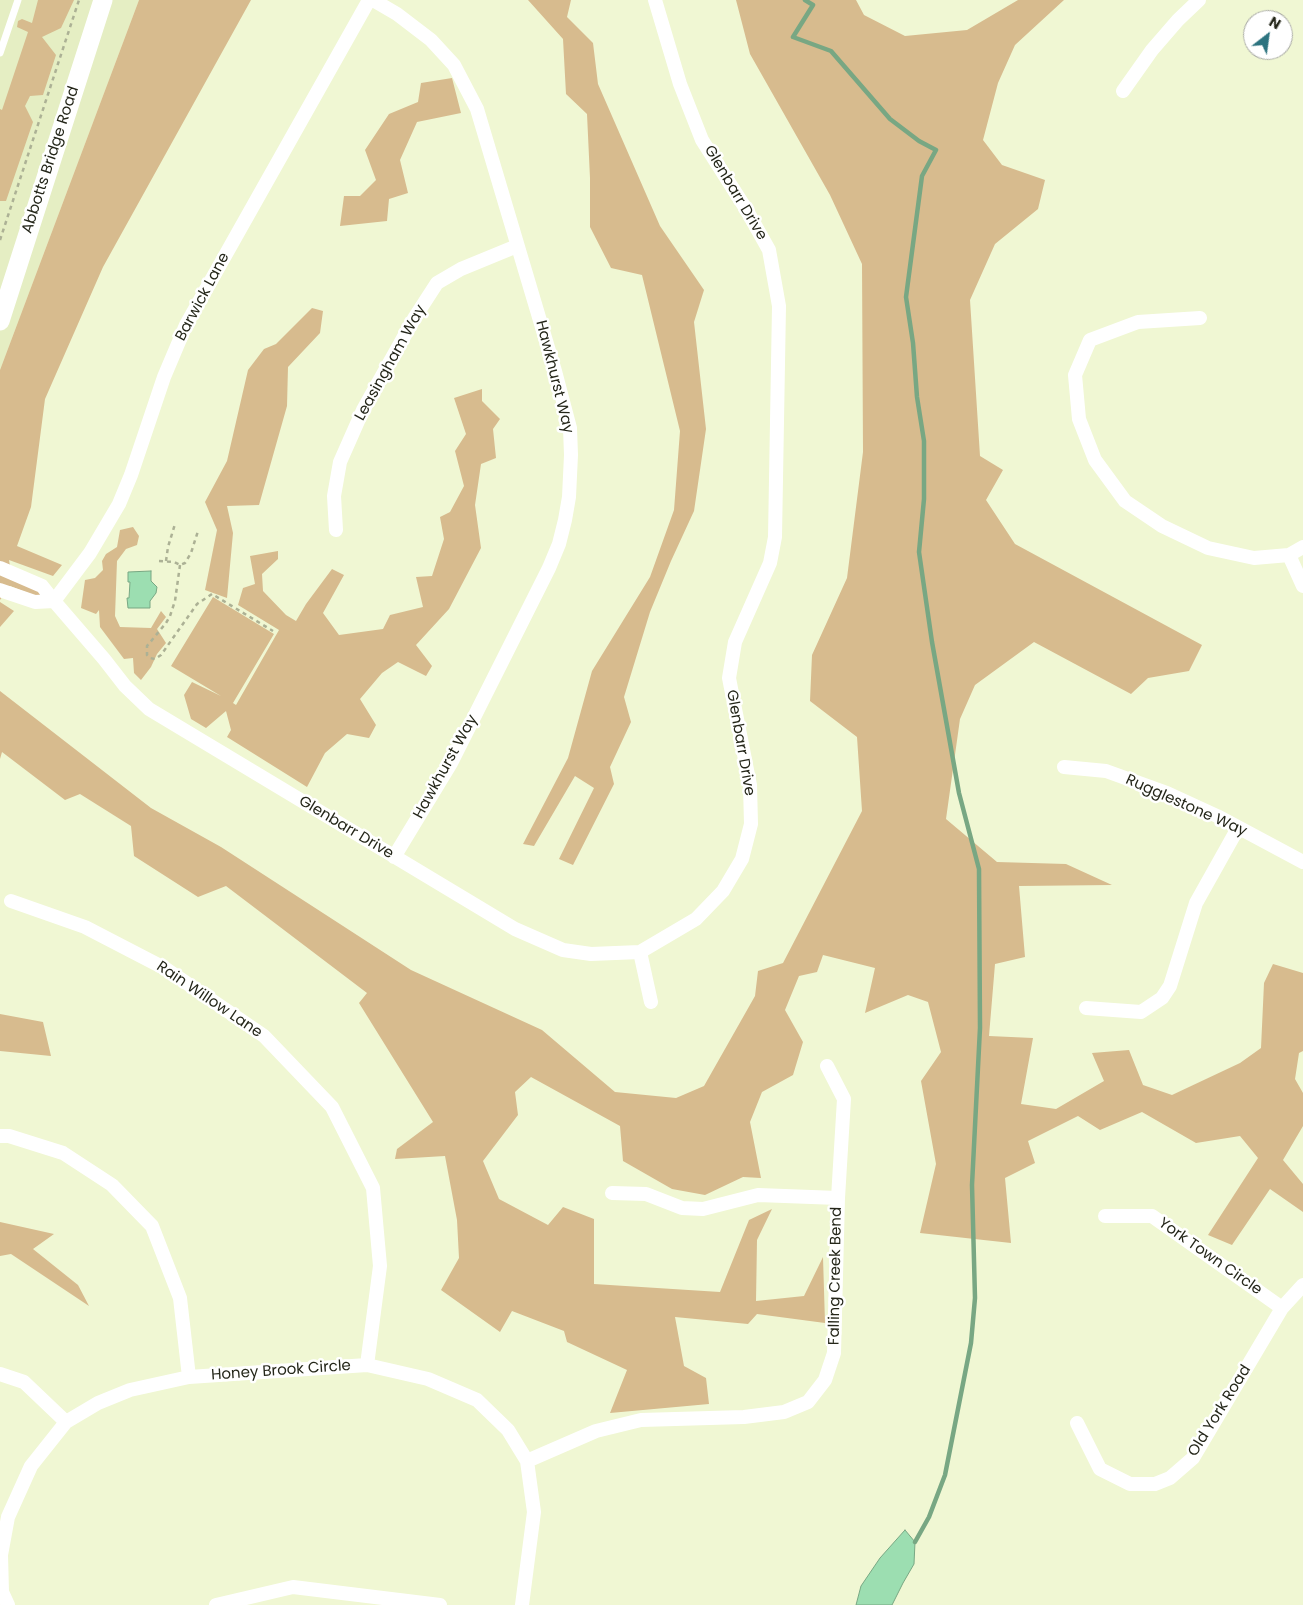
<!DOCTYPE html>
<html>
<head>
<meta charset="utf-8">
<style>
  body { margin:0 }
  #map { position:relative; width:1303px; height:1605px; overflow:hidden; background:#f0f7d3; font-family:Poppins,sans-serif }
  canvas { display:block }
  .north { position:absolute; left:1243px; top:10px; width:50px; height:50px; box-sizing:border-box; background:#fff; border:1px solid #a7a8a3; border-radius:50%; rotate:30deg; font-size:14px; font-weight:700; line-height:20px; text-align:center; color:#242619 }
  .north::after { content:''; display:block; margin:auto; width:18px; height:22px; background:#2c737f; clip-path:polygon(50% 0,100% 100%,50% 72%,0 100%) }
</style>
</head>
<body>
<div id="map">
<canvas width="1303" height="1605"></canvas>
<div class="north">N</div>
</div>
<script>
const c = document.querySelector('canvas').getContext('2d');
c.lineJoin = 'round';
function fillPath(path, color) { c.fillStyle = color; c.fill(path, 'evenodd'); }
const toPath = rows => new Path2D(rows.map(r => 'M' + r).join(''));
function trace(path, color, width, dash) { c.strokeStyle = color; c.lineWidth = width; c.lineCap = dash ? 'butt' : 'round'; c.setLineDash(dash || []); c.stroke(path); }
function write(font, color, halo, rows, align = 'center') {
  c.font = font + ' Poppins,sans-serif'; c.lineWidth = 5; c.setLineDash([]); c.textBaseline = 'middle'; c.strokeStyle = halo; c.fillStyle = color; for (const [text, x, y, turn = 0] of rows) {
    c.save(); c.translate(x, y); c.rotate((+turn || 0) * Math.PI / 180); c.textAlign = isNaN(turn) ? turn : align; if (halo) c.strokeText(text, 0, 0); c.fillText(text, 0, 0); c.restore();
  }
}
const built = toPath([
  [0,0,139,0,0,370]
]);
const green = toPath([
  [38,0,74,0,61,28,42,37,56,55,43,95,30,96,25,106,33,122,6,201,0,201,0,109,2,110,28,32,17,27,18,21,22,19,32,23],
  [139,0,251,0,103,267,45,399,31,507,17,546,62,565,53,576,9,560,12,579,43,591,41,598,10,586,0,600,0,370],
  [528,0,571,0,567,17,593,43,598,84,660,226,704,290,694,322,706,429,694,511,671,561,650,612,624,697,631,722,610,767,614,784,573,865,559,859,594,788,575,776,534,846,523,844,568,758,592,671,650,577,674,510,680,431,642,275,611,268,590,227,590,178,587,114,566,94,563,39],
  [736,0,856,0,864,15,905,36,967,30,1018,0,1064,0,1015,45,998,83,983,140,1002,165,1045,180,1038,209,995,244,970,300,980,456,1003,470,986,500,1015,544,1202,645,1189,671,1148,678,1131,694,1034,642,975,685,960,719,946,819,997,862,1066,864,1112,885,1019,886,1025,957,995,964,989,1036,1033,1038,1021,1104,1056,1109,1104,1081,1092,1053,1129,1050,1143,1085,1172,1095,1240,1063,1261,1048,1264,983,1273,964,1303,973,1303,1051,1299,1053,1295,1079,1303,1093,1303,1126,1283,1160,1303,1184,1303,1212,1270,1189,1232,1245,1208,1235,1258,1158,1240,1136,1196,1143,1142,1112,1100,1130,1078,1116,1028,1141,1035,1163,1005,1178,1011,1243,920,1233,936,1164,921,1081,941,1052,928,1002,908,995,865,1013,875,968,823,955,817,972,799,976,785,1010,803,1042,793,1075,762,1092,750,1122,761,1178,743,1177,705,1195,672,1189,623,1161,620,1126,531,1077,515,1092,518,1115,483,1161,499,1199,548,1225,563,1207,594,1219,594,1284,720,1292,749,1220,772,1209,757,1240,756,1301,804,1296,823,1257,825,1323,757,1314,748,1324,675,1317,684,1366,706,1378,709,1404,610,1413,627,1370,567,1342,564,1331,512,1311,500,1332,441,1290,459,1258,457,1220,445,1156,395,1159,397,1149,433,1122,359,1003,367,993,226,886,198,897,134,856,131,826,80,794,65,800,2,752,0,759,0,691,151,808,221,847,411,970,542,1030,615,1092,676,1098,704,1086,755,996,758,971,783,963,862,811,857,737,810,701,812,655,847,578,863,452,862,264,830,195,750,54],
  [452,78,461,113,417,122,400,160,408,193,389,199,387,221,340,226,344,196,360,196,376,180,365,150,389,114,418,102,421,83],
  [312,308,323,311,320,333,288,367,287,406,259,505,227,506,233,533,227,598,205,590,217,530,205,502,227,461,248,370,264,349,276,344],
  [482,389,482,401,500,419,493,429,496,458,481,464,475,505,481,548,449,609,416,645,432,666,426,676,398,662,382,673,360,699,376,725,369,738,347,734,325,753,307,787,227,737,231,730,226,711,206,728,191,719,184,695,192,682,221,696,171,666,213,597,274,634,233,703,236,705,279,630,238,605,243,588,255,584,250,556,278,551,278,559,262,574,263,591,286,615,296,621,306,604,332,569,344,575,323,613,339,635,383,629,390,615,423,607,416,577,432,576,444,539,440,517,450,512,464,486,455,451,466,434,454,398],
  [133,527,139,536,137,545,126,549,117,561,115,616,120,627,151,628,161,611,166,617,157,629,166,643,157,654,151,667,141,680,134,673,133,658,124,659,100,627,99,610,96,614,81,608,85,580,95,578,103,570,102,561,106,554,117,547,120,530],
  [0,602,14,611,0,627],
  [0,1014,43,1022,51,1056,0,1051],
  [0,1222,54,1234,33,1249,78,1285,89,1306,11,1254,0,1256]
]);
const water = toPath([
  [151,571,151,581,157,587,156,593,150,601,150,608,128,608,127,598,129,598,130,582,128,582,128,572,151,571],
  [905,1530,915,1542,914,1564,903,1583,892,1605,856,1605,861,1586,880,1558,905,1530]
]);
const stream = toPath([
  [805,0,813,5,793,37,831,51,890,119,919,141,936,150,922,176,906,297,913,343,917,397,924,441,924,499,919,552,932,642,959,793,979,869,980,1028,972,1185,975,1298,971,1343,945,1475,929,1517,915,1542]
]);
const path = toPath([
  [0,240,79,0],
  [159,561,174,562,180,565,185,563,191,553,198,531],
  [166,561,168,547,175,524],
  [180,565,175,601,170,616,166,623,147,646,147,655,150,658,155,659,161,655,197,604,212,594,273,631]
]);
const lane = toPath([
  [0,53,18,0]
]);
const street = toPath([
  [373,0,397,14,431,40,454,65,477,109,555,371,570,428,571,455,569,497,565,520,559,544,549,568,451,763,394,857],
  [1123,91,1152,50,1178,20,1199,0],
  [1200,318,1138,322,1090,340,1075,375,1079,419,1095,460,1125,501,1162,526,1208,548,1254,558,1289,555,1303,547],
  [336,530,334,496,340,462,363,410,415,317,437,283,461,269,517,246],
  [1289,555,1303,586],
  [0,568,42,586,54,601,90,553,119,504,131,475,164,377,186,325,369,0],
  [0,590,35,602,54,601,104,659,125,686,149,709,515,929,563,950,591,954,640,952,696,919,723,891,742,859,751,824,750,785,729,678,735,642,770,563,775,537,779,306,769,250,746,209,702,140,680,84,655,0],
  [1064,767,1106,771,1167,793,1217,816,1303,862],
  [11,901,85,927,166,969,264,1036,332,1107,373,1188,380,1266,367,1365],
  [640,952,651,1002],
  [1086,1008,1141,1012,1162,998,1170,986,1196,903,1238,828],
  [0,1136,9,1136,63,1153,112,1185,152,1226,180,1298,189,1377],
  [612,1193,646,1194,682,1208,703,1209,758,1195,838,1198],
  [1105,1216,1152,1216,1282,1308],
  [0,1374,24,1382,66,1422],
  [1077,1423,1100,1469,1130,1484,1155,1484,1170,1478,1193,1458,1282,1308,1303,1285],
  [527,1461,596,1431,641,1420,744,1417,784,1412,808,1402,825,1380,834,1353,838,1198,844,1099,827,1066],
  [8,1605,2,1592,1,1555,8,1517,31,1466,66,1422,98,1403,130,1390,189,1377,367,1365,428,1379,477,1400,508,1430,527,1461,534,1512,522,1605],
  [216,1605,293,1587,440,1605]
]);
const secondary = toPath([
  [0,321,103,0]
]);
const streetNames = [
  ["Abbotts Bridge Road",51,160,-72],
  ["Glenbarr Drive",735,193,59],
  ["Barwick Lane",203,297,-62],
  ["Leasingham Way",391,363,-61],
  ["Hawkhurst Way",554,377,76],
  ["Glenbarr Drive",740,743,80],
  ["Hawkhurst Way",446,767,-61],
  ["Rugglestone Way",1186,806,24],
  ["Glenbarr Drive",346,828,31],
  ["Rain Willow Lane",209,1000,34],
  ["York Town Circle",1210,1257,35],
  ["Falling Creek Bend",836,1276,-89],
  ["Honey Brook Circle",281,1371,-4],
  ["Old York Road",1220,1411,-58]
];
fillPath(built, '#e5eec3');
fillPath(green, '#d7bb8e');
fillPath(water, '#9cdeb1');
trace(water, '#78a783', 1);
trace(stream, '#78a783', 4.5);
trace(path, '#acb195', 2.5, [4, 4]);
trace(lane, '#fff', 7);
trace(street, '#fff', 14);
trace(secondary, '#fff', 19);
write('15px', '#242619', '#fff', streetNames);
</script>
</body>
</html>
